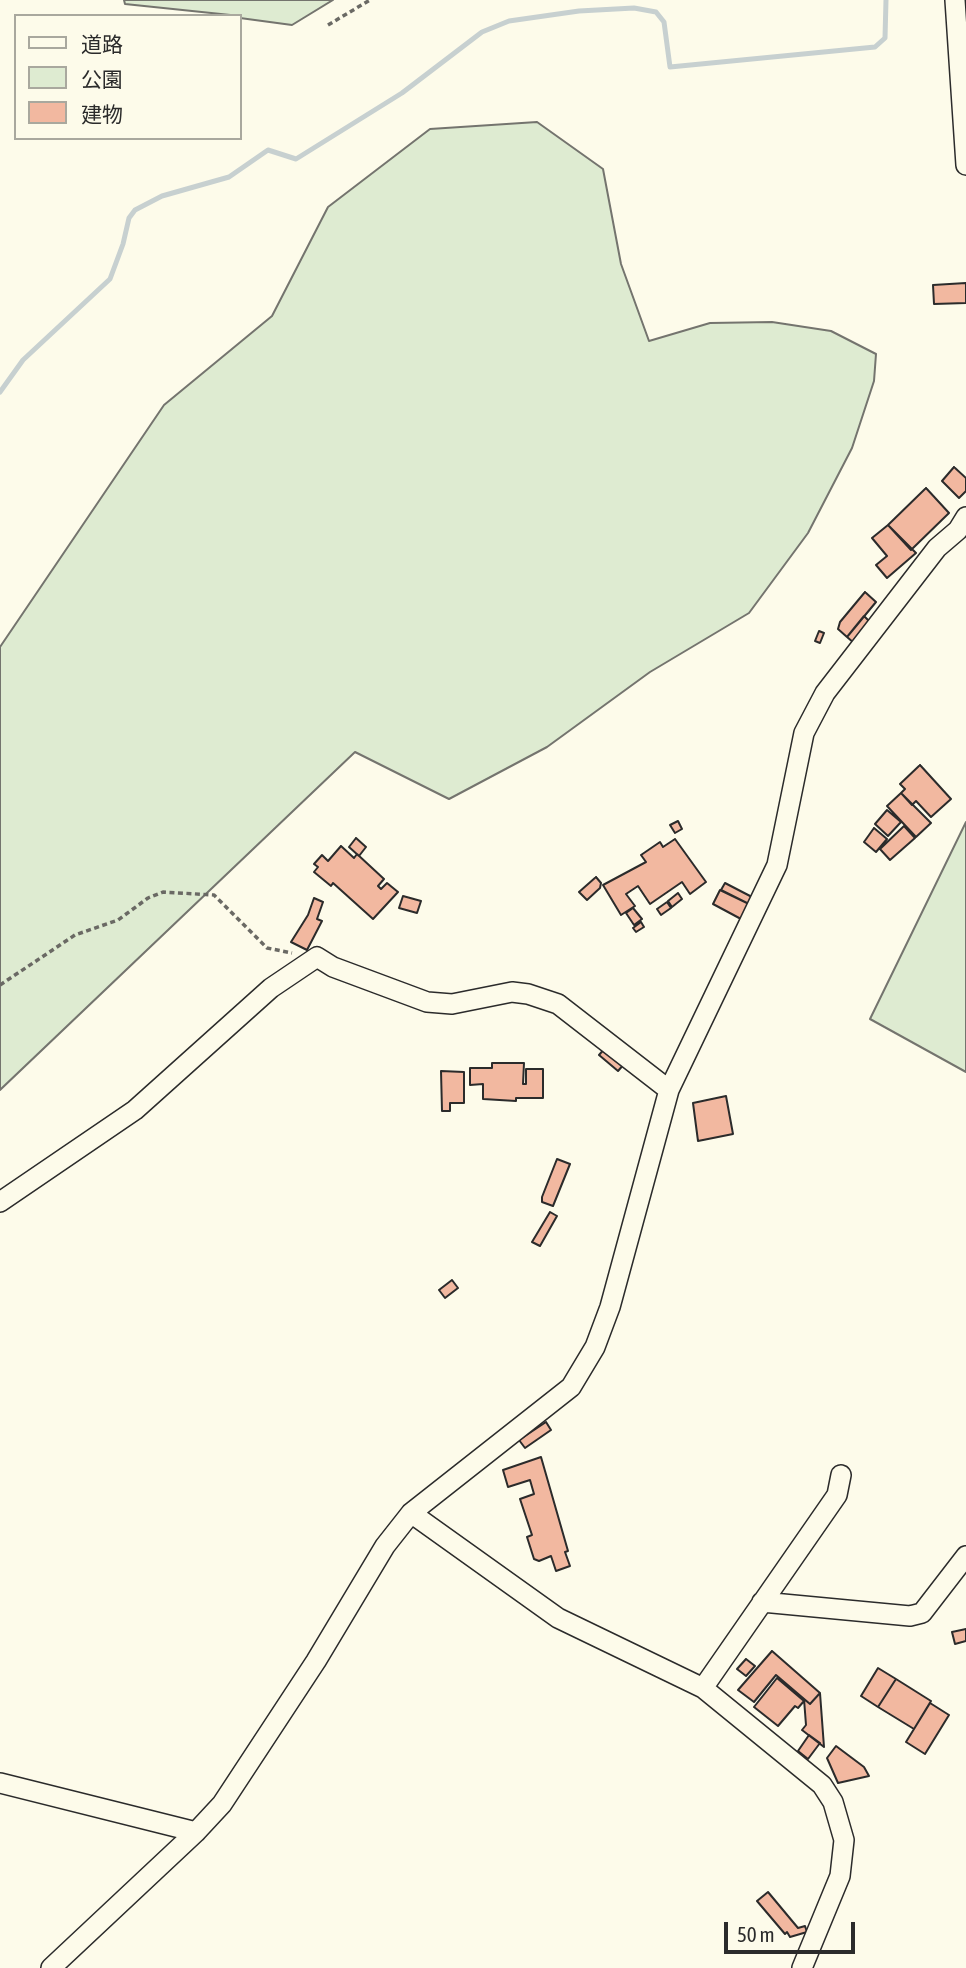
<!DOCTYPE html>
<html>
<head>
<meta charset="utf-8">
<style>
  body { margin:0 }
  #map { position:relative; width:966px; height:1968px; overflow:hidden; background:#fdfbea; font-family:"Asap Condensed","Noto Sans JP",sans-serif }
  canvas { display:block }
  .legend { position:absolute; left:14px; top:14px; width:228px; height:126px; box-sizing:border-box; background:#fdfbea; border:2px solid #a9a89e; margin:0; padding:9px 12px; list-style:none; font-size:21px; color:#2b2b2b }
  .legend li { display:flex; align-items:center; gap:14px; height:35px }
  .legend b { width:35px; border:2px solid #a9a89e }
  .scale { position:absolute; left:724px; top:1922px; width:131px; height:32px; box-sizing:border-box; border:4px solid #2b2b2b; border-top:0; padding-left:9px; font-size:21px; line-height:24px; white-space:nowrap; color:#2b2b2b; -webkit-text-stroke:5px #fdfbea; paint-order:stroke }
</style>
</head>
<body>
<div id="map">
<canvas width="966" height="1968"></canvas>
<ul class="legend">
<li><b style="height:9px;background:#fdfbea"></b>道路</li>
<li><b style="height:19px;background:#deebd1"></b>公園</li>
<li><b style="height:19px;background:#f2b8a0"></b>建物</li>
</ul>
<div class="scale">50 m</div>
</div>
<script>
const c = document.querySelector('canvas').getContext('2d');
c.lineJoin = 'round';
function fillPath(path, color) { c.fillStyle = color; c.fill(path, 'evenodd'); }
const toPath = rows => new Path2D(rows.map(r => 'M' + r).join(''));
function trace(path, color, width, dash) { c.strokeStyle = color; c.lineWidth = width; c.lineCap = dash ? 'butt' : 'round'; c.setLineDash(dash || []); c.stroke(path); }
const green = toPath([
  [124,0,333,0,292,25,240,18,240,16,125,4,124,0],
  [537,122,603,169,621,264,649,341,710,323,772,322,831,331,876,354,874,381,852,448,808,533,749,613,650,672,547,747,449,799,355,752,0,1090,0,647,164,405,272,316,328,207,430,129,537,122],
  [966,822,966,1072,870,1019,966,822]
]);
const stream = toPath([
  [0,392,23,360,110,279,123,244,129,218,135,210,162,196,229,177,268,150,296,159,402,93,482,32,509,21,579,11,634,8,656,12,664,22,670,67,875,47,885,38,886,0]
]);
const building = toPath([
  [966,283,966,303,934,304,933,285,966,283],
  [954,467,966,478,966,491,959,498,942,481,954,467],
  [926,488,949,513,911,550,888,525,926,488],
  [888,525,916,553,887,578,876,565,887,556,872,538,888,525],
  [865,592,876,602,847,637,838,629,840,622,865,592],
  [864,616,870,622,854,643,847,637,864,616],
  [819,631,824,633,820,643,815,641,819,631],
  [920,765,951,799,931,817,916,801,912,805,901,793,905,789,900,784,920,765],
  [901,793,931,823,916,837,887,806,901,793],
  [887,810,901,822,888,836,875,824,887,810],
  [678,821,682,829,675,833,670,825,678,821],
  [904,826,915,838,890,860,880,849,904,826],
  [874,828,887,839,876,852,864,842,874,828],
  [356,838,366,847,359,856,349,847,356,838],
  [675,839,706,882,690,894,682,882,650,904,638,886,626,894,635,906,621,915,603,885,646,862,641,855,660,842,663,847,675,839],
  [341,846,354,858,357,854,384,879,378,886,381,889,387,883,398,892,373,919,333,883,331,886,314,872,318,867,314,864,322,855,328,861,341,846],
  [596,877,601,883,600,888,587,900,579,892,596,877],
  [725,883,752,897,749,904,721,890,725,883],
  [720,890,749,904,741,919,713,904,720,890],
  [678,893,682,899,672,907,668,901,678,893],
  [403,896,421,901,417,913,399,908,403,896],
  [314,898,323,902,317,919,322,921,307,950,291,942,308,915,314,898],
  [667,902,671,908,661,915,657,909,667,902],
  [633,908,642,919,634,925,626,913,633,908],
  [641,922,644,927,636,932,633,928,641,922],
  [606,1047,625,1063,618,1071,599,1055,606,1047],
  [492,1063,524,1063,523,1084,526,1084,526,1069,543,1069,543,1098,516,1098,516,1101,483,1099,483,1084,470,1085,470,1068,492,1068,492,1063],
  [441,1071,464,1072,464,1103,450,1103,450,1111,442,1111,441,1071],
  [726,1096,733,1134,698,1141,693,1103,726,1096],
  [557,1159,570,1164,553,1206,542,1202,542,1197,557,1159],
  [550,1212,557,1216,540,1246,532,1242,550,1212],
  [452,1280,458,1288,445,1298,439,1290,452,1280],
  [546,1422,551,1430,525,1448,519,1440,546,1422],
  [541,1457,568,1551,565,1552,570,1566,556,1571,551,1556,539,1561,534,1559,527,1537,532,1535,520,1499,534,1494,530,1480,508,1487,503,1470,541,1457],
  [966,1629,966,1641,955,1644,952,1632,966,1629],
  [772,1651,820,1693,810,1704,776,1675,754,1702,738,1690,772,1651],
  [746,1659,755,1666,746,1676,737,1669,746,1659],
  [878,1668,896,1679,878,1707,861,1696,878,1668],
  [777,1678,804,1701,798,1708,795,1706,778,1726,754,1707,777,1678],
  [896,1679,931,1701,914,1729,878,1707,896,1679],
  [820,1693,824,1747,802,1730,806,1725,804,1699,810,1704,820,1693],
  [930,1703,949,1715,925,1754,906,1742,930,1703],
  [809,1735,820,1743,808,1759,798,1751,809,1735],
  [836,1746,864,1767,869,1776,838,1783,827,1758,836,1746],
  [768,1892,798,1928,805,1926,807,1932,790,1937,787,1932,785,1934,757,1901,768,1892]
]);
const path = toPath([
  [328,25,370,0],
  [0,985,75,935,118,920,148,898,163,892,214,895,267,948,292,953]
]);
const minor = toPath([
  [955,0,966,165],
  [0,1202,135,1110,271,988,317,957,333,967,427,1002,452,1004,512,992,528,994,558,1004,669,1090],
  [411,1513,558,1618,703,1688,822,1785,833,1802,844,1840,840,1876,802,1968],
  [762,1602,910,1616,922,1613,966,1556],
  [703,1688,837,1495,841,1475],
  [0,1783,196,1832],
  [51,1968,196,1832,222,1804,316,1661,385,1546,411,1513,571,1387,595,1347,610,1307,669,1090,777,865,804,733,825,693,937,548,958,530,966,517]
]);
fillPath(green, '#deebd1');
trace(green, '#74746e', 2);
trace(stream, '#c7d0d0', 5);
fillPath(building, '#f2b8a0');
trace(building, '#2b2b2b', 2);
trace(minor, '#2b2b2b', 22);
trace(path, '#6a6964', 3.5, [5, 3.5]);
trace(minor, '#fdfbea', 19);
</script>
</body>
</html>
